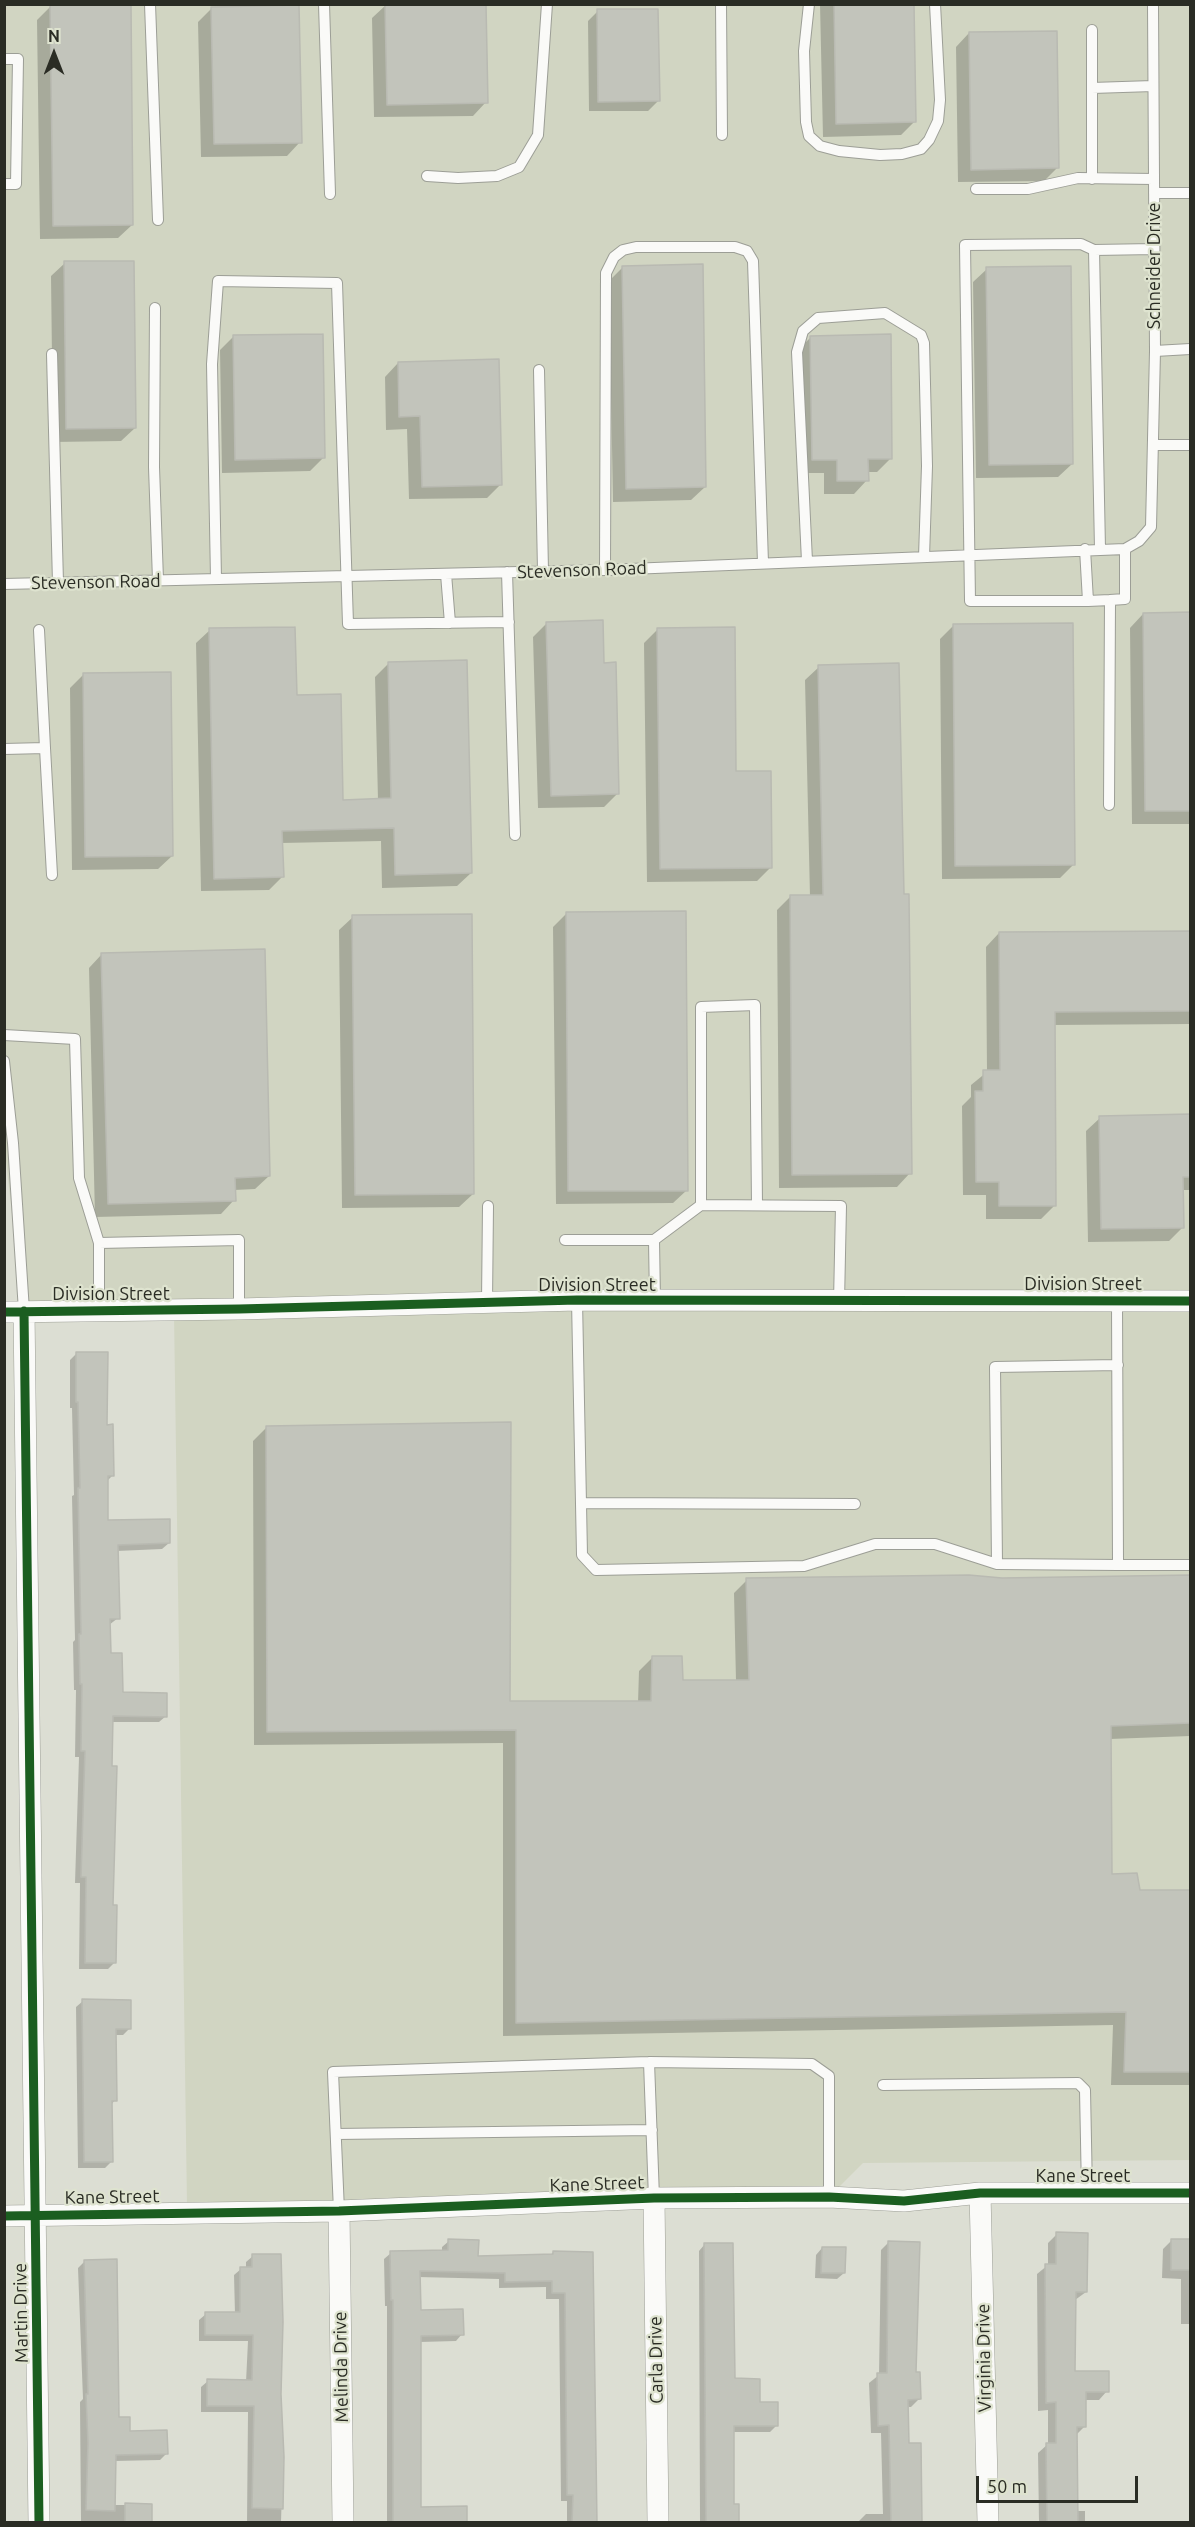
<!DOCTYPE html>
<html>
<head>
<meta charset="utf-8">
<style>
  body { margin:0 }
  #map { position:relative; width:1195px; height:2527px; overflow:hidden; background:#dcded3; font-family:Ubuntu,sans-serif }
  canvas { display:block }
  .frame { position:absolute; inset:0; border:6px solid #2a2c24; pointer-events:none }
  .north { position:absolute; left:24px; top:24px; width:60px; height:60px; -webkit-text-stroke:4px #dee3cf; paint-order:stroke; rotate:0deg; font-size:16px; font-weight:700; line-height:24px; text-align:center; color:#2a2c24 }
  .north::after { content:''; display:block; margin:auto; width:21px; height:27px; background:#2a2c24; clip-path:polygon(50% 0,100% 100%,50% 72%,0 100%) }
  .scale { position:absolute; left:976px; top:2476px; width:162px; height:27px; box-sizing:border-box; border:3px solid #2a2c24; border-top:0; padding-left:8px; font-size:18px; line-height:21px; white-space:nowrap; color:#2a2c24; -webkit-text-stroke:4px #dee3cf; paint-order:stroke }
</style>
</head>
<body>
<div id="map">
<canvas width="1195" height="2527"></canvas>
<div class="frame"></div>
<div class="north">N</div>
<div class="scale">50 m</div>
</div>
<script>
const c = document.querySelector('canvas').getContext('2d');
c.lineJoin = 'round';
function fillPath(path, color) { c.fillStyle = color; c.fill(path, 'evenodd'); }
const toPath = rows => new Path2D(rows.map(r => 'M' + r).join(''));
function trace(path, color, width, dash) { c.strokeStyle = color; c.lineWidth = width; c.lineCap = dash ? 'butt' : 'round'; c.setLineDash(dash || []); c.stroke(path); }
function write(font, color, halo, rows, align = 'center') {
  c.font = font + ' Ubuntu,sans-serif'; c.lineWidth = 4.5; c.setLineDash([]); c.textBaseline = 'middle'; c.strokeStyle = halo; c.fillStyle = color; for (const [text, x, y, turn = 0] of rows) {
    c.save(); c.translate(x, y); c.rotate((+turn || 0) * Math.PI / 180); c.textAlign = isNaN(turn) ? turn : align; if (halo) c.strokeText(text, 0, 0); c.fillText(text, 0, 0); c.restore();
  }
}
const built = toPath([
  [4,5,1190,5,1190,2160,863,2163,829,2197,187,2205,174,1313,23,1314,5,1151]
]);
const shadow = toPath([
  [820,4,912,4,914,122,901,135,823,137],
  [386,5,486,102,473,116,374,117,372,18],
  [51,6,132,225,118,238,40,239,37,20],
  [212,8,300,142,287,156,201,157,198,22],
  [598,11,658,101,648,111,589,111,588,21],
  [969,33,1058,167,1044,181,958,182,956,47],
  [65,263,135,428,121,441,53,442,51,276],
  [623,267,705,487,691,500,613,502,609,281],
  [987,269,1072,464,1058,477,976,478,973,282],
  [233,337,323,458,310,471,222,473,220,350],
  [811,337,891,458,877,472,867,472,867,480,854,494,824,494,824,473,799,473,797,351],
  [398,363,501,484,487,498,409,499,407,429,386,430,385,377],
  [1143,614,1190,614,1190,824,1132,824,1130,628],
  [547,623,602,664,618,793,604,807,538,808,533,637],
  [954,625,1073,865,1060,878,942,879,940,639],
  [210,630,342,801,378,800,375,677,389,663,471,873,457,886,382,888,381,841,281,843,282,877,269,890,201,891,196,643],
  [657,630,735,773,771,867,757,881,647,882,644,643],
  [819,667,910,1173,897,1187,779,1188,777,910,790,897,810,897,805,680],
  [84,674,172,856,158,869,72,870,70,688],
  [567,913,687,1190,673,1203,556,1204,553,927],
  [353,917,473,1194,459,1207,342,1208,339,930],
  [1190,932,1190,1024,1053,1025,1054,1206,1041,1219,986,1219,986,1195,963,1195,962,1106,971,1097,971,1085,987,1072,986,947,999,933],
  [102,954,269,1176,255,1189,234,1190,234,1200,221,1214,95,1217,89,968],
  [1190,1116,1190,1190,1182,1190,1183,1227,1169,1241,1088,1242,1086,1131,1100,1118],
  [77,1353,106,1426,113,1475,107,1481,107,1522,169,1543,162,1549,117,1551,118,1618,109,1625,109,1655,122,1694,166,1716,159,1722,112,1722,111,1907,115,1962,108,1969,79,1969,80,1883,75,1883,79,1757,75,1757,76,1690,74,1690,73,1642,75,1640,72,1496,74,1495,72,1408,70,1408,70,1360],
  [267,1427,509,1703,638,1703,639,1671,653,1657,682,1681,736,1681,734,1593,747,1580,1002,1580,1190,1575,1190,1736,1110,1739,1111,1876,1139,1892,1190,1891,1190,2085,1111,2085,1113,2025,503,2036,503,1743,254,1745,253,1441],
  [83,2001,129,2029,123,2035,115,2035,115,2100,111,2105,112,2161,105,2168,78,2168,76,2007],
  [1057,2234,1086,2292,1075,2300,1074,2373,1107,2391,1099,2400,1085,2400,1085,2426,1076,2435,1076,2511,1085,2511,1085,2522,1039,2522,1038,2453,1048,2444,1048,2410,1038,2411,1037,2274,1048,2265,1048,2243],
  [1172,2240,1190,2241,1190,2324,1181,2324,1181,2279,1162,2278,1163,2249],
  [449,2241,477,2258,550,2256,553,2252,591,2253,596,2522,567,2522,567,2501,561,2501,559,2299,546,2299,546,2287,499,2288,499,2279,418,2277,419,2312,462,2334,456,2341,420,2342,420,2508,466,2522,387,2522,387,2306,385,2306,384,2259,391,2253,442,2251,442,2247],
  [889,2242,919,2399,911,2407,906,2407,907,2444,919,2522,858,2522,866,2514,883,2514,881,2433,871,2433,869,2383,879,2375,881,2250],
  [705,2244,733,2380,758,2403,776,2426,770,2432,732,2432,733,2505,737,2522,700,2522,699,2251],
  [822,2248,844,2273,837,2279,815,2278,816,2255],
  [253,2256,279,2394,283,2457,281,2522,247,2522,248,2412,201,2412,201,2387,208,2381,246,2382,248,2341,199,2341,199,2320,206,2314,235,2314,234,2275,241,2269,246,2269,246,2262],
  [85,2261,118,2418,128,2433,167,2453,160,2460,115,2461,114,2505,151,2505,150,2522,81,2522,80,2402,83,2399,78,2268]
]);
const building = toPath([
  [131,4,133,225,53,226,50,5,131,4],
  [385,4,486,4,488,103,387,105,385,4],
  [834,4,914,4,916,122,836,124,834,4],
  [299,5,302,143,214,144,211,7,299,5],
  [597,9,658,9,660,101,598,102,597,9],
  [1057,31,1059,168,971,170,969,32,1057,31],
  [64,261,134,261,136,428,66,429,64,261],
  [703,264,706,487,626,489,622,266,703,264],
  [1071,266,1073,464,989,465,986,267,1071,266],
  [323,334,325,458,235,460,233,335,323,334],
  [891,334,892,459,868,459,869,481,837,481,837,460,812,460,810,336,891,334],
  [499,359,502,485,422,487,420,416,399,417,398,362,499,359],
  [1191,612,1191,811,1145,811,1143,613,1191,612],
  [603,620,604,663,616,662,619,794,551,796,546,622,603,620],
  [1073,623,1075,865,955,866,953,624,1073,623],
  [295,627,297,695,341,694,343,800,391,798,388,662,467,660,472,873,395,875,394,828,282,831,284,877,214,879,209,628,295,627],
  [735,627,736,771,771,771,772,868,660,869,657,628,735,627],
  [899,663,904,894,909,894,912,1174,792,1175,790,895,823,895,818,665,899,663],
  [171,672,173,856,85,857,83,673,171,672],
  [686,911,688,1191,568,1191,566,912,686,911],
  [472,914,474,1194,355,1195,352,915,472,914],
  [1191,931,1191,1011,1055,1012,1056,1206,999,1206,999,1182,976,1182,975,1091,983,1091,983,1070,1000,1070,999,932,1191,931],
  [265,949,270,1176,235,1178,236,1201,108,1204,101,953,265,949],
  [1191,1114,1191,1177,1183,1177,1184,1228,1101,1229,1099,1116,1191,1114],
  [76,1352,108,1352,107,1425,113,1424,114,1476,108,1476,108,1520,170,1519,170,1543,118,1545,120,1619,110,1619,111,1653,122,1653,123,1692,167,1693,167,1717,113,1716,112,1766,117,1766,113,1905,117,1905,116,1963,85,1963,86,1877,81,1877,85,1751,81,1751,82,1684,80,1684,79,1634,81,1634,78,1488,80,1488,78,1402,76,1402,76,1352],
  [511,1422,510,1701,651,1701,652,1656,682,1656,683,1680,749,1680,746,1578,969,1575,1002,1578,1191,1575,1191,1723,1111,1726,1112,1874,1137,1873,1140,1890,1191,1890,1191,2072,1124,2072,1126,2012,516,2023,516,1730,267,1732,266,1426,511,1422],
  [82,1999,131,2000,131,2029,116,2029,117,2101,112,2101,113,2162,84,2162,82,1999],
  [1056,2232,1088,2233,1087,2292,1076,2292,1075,2371,1109,2371,1109,2392,1086,2392,1086,2427,1077,2427,1078,2523,1047,2523,1046,2443,1056,2443,1056,2402,1046,2403,1045,2264,1056,2264,1056,2232],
  [448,2239,479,2240,478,2256,553,2254,553,2251,593,2252,597,2523,572,2523,573,2495,567,2495,565,2293,552,2293,552,2281,505,2282,505,2273,420,2271,421,2310,463,2309,464,2335,421,2336,421,2507,467,2506,467,2523,393,2523,393,2300,391,2300,390,2251,448,2250,448,2239],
  [1171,2239,1191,2239,1191,2270,1171,2270,1171,2239],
  [888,2241,920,2242,916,2372,920,2372,921,2399,908,2400,909,2443,921,2443,922,2523,891,2523,889,2425,878,2426,877,2373,887,2373,888,2241],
  [704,2243,733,2243,735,2378,760,2379,760,2402,778,2402,778,2426,734,2426,734,2504,739,2504,739,2523,706,2523,704,2243],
  [822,2247,846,2247,845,2273,821,2273,822,2247],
  [252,2254,281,2254,283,2322,281,2394,284,2457,283,2509,252,2508,254,2406,207,2406,207,2379,252,2380,253,2335,205,2335,205,2312,240,2312,240,2267,252,2267,252,2254],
  [117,2259,119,2417,130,2417,130,2431,167,2430,168,2454,116,2455,115,2511,86,2510,88,2443,86,2394,88,2394,84,2260,117,2259],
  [125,2503,152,2504,152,2523,125,2523,125,2503]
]);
const service = toPath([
  [150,4,158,220],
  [324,4,330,194],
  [721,4,722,135],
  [809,4,804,51,806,122,809,136,820,146,839,151,880,155,902,154,921,149,929,140,938,121,940,100,935,4],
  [1092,30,1092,179],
  [4,59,18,59,16,184,4,184],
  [1092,88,1153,86],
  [427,176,458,178,497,176,519,167,538,135,547,4],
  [976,189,1028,189,1078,178,1154,179],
  [1154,193,1190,193],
  [155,308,154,467,158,580],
  [1155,351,1190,349],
  [52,354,58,583],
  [539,370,543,571],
  [1153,445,1190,445],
  [1085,549,1088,601,1110,600],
  [1100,549,1094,250,1154,249],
  [807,561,797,352,803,331,818,318,885,313,921,335,924,343,927,466,924,557],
  [605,570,606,273,614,257,623,250,636,247,735,247,747,251,753,261,763,563],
  [507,572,515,835],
  [446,574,450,623],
  [216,579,212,364,218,281,337,283,348,624,509,622],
  [4,584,605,570,1125,549,1139,541,1151,527,1155,351,1153,4],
  [1088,601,970,601,965,245,1081,244,1094,250],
  [45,748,52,875],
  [4,749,45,748,39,630],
  [1109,805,1110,600,1125,599,1125,549],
  [4,1035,75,1039,79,1178,99,1243],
  [4,1061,13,1143,24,1311],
  [701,1205,841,1206,839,1302],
  [565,1240,654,1240,655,1301],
  [654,1240,701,1205,701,1007,755,1005,757,1205],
  [577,1300,582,1555,596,1570,804,1566,875,1544,935,1544,997,1564,1118,1565],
  [1117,1301,1118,1565,1190,1565],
  [487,1302,488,1206],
  [99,1311,99,1243,239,1240,239,1309],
  [581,1503,855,1504],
  [997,1564,995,1367,1118,1365],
  [649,2062,654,2198],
  [883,2085,1078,2083,1085,2090,1087,2192],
  [336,2134,652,2130],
  [339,2211,333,2072,649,2062,812,2064,829,2076,829,2197]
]);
const minor = toPath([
  [24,1311,39,2522],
  [4,1312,239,1309,577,1300,1190,1301],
  [980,2193,988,2522],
  [654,2198,658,2522],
  [339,2211,343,2522],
  [4,2216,339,2211,654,2198,829,2197,904,2201,980,2193,1190,2193]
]);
const cycleway = toPath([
  [24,1311,39,2522],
  [4,1312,239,1309,577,1300,1190,1301],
  [4,2216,339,2211,654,2198,829,2197,904,2201,980,2193,1190,2193]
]);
const streetNames = [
  ["Schneider Drive",1154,266,-90],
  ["Stevenson Road",582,570,-2],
  ["Stevenson Road",96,582,-1],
  ["Division Street",1083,1284],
  ["Division Street",597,1285],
  ["Division Street",111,1294],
  ["Kane Street",1083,2176],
  ["Kane Street",597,2184,-2],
  ["Kane Street",112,2197,-1],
  ["Martin Drive",21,2313,-91],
  ["Virginia Drive",984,2358,-91],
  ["Carla Drive",656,2360,-91],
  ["Melinda Drive",341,2367,-91]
];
fillPath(built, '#d1d5c2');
fillPath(shadow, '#0003');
fillPath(building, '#c2c4bb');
trace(building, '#b9bab2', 1.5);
trace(service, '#9c9e96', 12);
trace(minor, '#9c9e96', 22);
trace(service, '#fafaf8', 10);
trace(minor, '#fafaf8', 21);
trace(cycleway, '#1b5e20', 9);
write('18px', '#2a2c24', '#dee3cf', streetNames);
</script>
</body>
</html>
